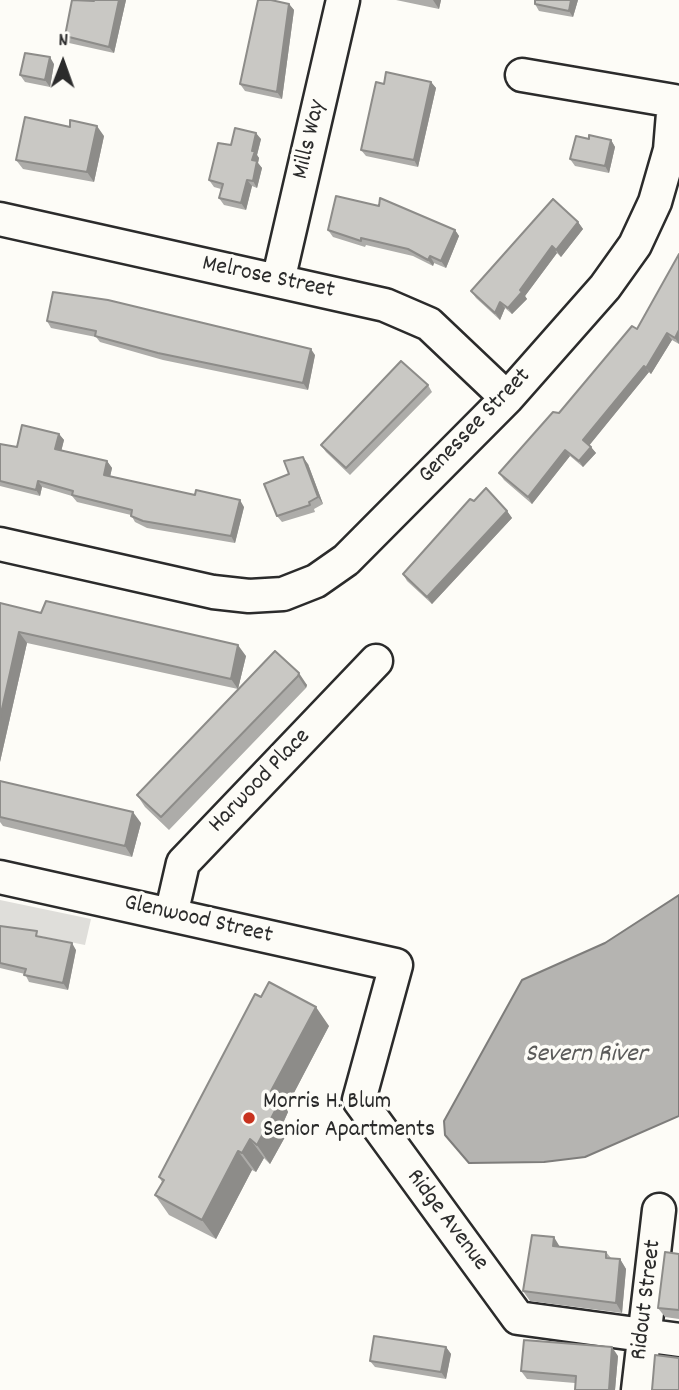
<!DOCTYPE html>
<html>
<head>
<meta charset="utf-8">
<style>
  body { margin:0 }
  #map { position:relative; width:679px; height:1390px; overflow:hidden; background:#fdfcf7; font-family:Dekko,sans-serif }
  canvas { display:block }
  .north { position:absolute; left:28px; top:28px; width:70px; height:70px; -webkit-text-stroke:5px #fdfcf7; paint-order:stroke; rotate:1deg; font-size:19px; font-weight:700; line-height:28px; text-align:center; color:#2b2b2b }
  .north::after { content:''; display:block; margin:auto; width:24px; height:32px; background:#2b2b2b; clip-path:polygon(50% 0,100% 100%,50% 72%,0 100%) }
</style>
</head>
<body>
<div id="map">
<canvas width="679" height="1390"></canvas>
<div class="north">N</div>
</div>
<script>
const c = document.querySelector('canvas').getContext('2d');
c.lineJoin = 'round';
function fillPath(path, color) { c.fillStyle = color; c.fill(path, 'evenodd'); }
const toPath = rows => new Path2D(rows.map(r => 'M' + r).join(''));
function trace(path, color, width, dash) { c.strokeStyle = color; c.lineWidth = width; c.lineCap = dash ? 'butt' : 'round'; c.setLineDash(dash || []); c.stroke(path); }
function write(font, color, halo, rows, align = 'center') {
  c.font = font + ' Dekko,sans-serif'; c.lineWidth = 7; c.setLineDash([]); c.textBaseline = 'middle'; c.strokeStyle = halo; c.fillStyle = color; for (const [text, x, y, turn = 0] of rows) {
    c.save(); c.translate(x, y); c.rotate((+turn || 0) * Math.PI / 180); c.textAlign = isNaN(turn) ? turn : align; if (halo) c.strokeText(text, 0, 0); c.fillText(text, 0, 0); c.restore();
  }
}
const green = toPath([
  [0,900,91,919,85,945,0,928]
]);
const water = toPath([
  [679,895,679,1116,585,1157,544,1162,469,1163,445,1135,444,1121,522,980,605,943,679,895]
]);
const minor = toPath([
  [0,219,385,305,429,324,507,398],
  [278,281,343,0],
  [0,544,213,592,249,596,283,594,316,581,346,560,507,398,605,287,635,245,655,202,670,150,674,101,522,75],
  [0,877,396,965,359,1100,518,1318,679,1340],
  [171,915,183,863,376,661],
  [638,1390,659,1210]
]);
const wall = toPath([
  [94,0,126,0,114,53,69,43,65,36],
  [396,0,441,0,439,9],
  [535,0,578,0,573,17,539,11,535,4],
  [289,4,294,10,282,99,245,91,240,84],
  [54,64,50,87,25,82,20,75],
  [431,82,436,88,418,167,366,156,361,150,384,84],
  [104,136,94,182,23,169,16,160],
  [261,139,257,155,259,158,258,163,262,168,257,188,252,186,246,210,224,205,219,198,221,189,214,187,209,180,231,145],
  [611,140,615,147,609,173,575,166,570,159],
  [578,222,583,229,561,257,557,253,525,296,527,299,512,314,505,308,500,320,476,298,471,291],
  [328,230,455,230,459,236,446,268,434,263,433,266,413,256,366,245,365,247,333,237],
  [679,254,679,344,672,340,651,374,649,372,589,445,596,453,583,467,570,456,532,504,504,480,499,473,559,413,637,329],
  [47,321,315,355,308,390,163,360,100,342,96,337,51,328],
  [428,385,432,392,350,475,326,452,321,445],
  [59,434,64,440,61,451,107,461,112,468,110,476,244,507,235,543,147,528,135,522,131,515,77,502,72,496,42,487,40,496,0,486,0,444,17,447],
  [308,464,323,504,314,509,315,512,282,522,277,516,289,474],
  [507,511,512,518,432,604,407,581,403,574],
  [0,603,41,613,246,656,238,689,275,651,307,685,306,688,169,830,145,807,137,795,238,689,27,643,0,762],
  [0,781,141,823,132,857,3,826,0,822],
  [0,926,41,937,76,950,68,990,29,982,25,974,0,968],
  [261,997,329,1026,286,1108,288,1112,284,1121,290,1128,270,1164,264,1158,256,1172,252,1170,216,1239,169,1215,155,1195,162,1182,159,1177],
  [560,1247,606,1252,611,1258,620,1259,626,1269,622,1313,530,1301,523,1291],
  [679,1254,679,1319,665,1317,658,1308],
  [446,1347,451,1354,446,1379,375,1367,370,1361],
  [618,1356,615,1390,575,1390,575,1383,527,1379,521,1371]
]);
const shadedWall = toPath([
  [119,0,126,0,114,53,109,47],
  [433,0,441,0,439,9],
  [571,0,578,0,573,17,569,11],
  [289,4,294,10,282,99,277,92],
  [50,57,54,64,50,87,45,80],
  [431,82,436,88,418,167,414,160],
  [97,126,104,136,94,182,87,172],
  [256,133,261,139,257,155,259,158,258,163,262,168,257,188,253,181,252,151],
  [611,140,615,147,609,173,605,166],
  [247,180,252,186,246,210,241,203],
  [578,222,583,229,561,257,556,250],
  [455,230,459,236,446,268,441,261],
  [552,246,557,253,525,296,527,299,512,314,508,308],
  [430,256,434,263,433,266,428,260],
  [500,302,505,308,500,320,495,313],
  [679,330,679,344,675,338],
  [667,333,672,340,651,374,646,368],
  [311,349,315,355,308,390,303,383],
  [644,366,649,372,588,447,583,440],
  [59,434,64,440,60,456,55,449],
  [591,447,596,453,583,467,579,461],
  [565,450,570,456,532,504,528,497],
  [303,457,308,464,323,504,318,497],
  [107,461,112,468,109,482,104,475],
  [38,481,42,487,40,496,36,490],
  [240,500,244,507,235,543,231,536],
  [507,511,512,518,432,604,427,597],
  [19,632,27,643,0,762,0,718],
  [238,645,246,656,238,689,231,679],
  [299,673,307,685,306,688,298,676],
  [133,812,141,823,132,857,125,846],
  [72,943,76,950,68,990,63,983],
  [316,1007,329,1026,286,1108,288,1112,284,1121,290,1128,270,1164,257,1145,271,1091],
  [250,1139,264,1158,256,1172,242,1153],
  [238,1151,252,1170,216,1239,202,1220],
  [554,1237,560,1247,553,1246],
  [620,1259,626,1269,622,1313,616,1303],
  [446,1347,451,1354,446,1379,441,1372],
  [612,1347,618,1356,615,1390,609,1390]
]);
const building = toPath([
  [72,0,94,1,94,0,119,0,109,47,65,36,72,0],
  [258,0,271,0,289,4,277,92,240,84,258,0],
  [535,0,571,0,569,11,535,4,535,0],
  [25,53,50,57,45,80,20,75,25,53],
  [386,72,431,82,414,160,361,150,376,82,384,84,386,72],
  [25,117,70,127,70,120,97,126,87,172,16,160,25,117],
  [235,128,256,133,252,151,255,151,252,160,257,161,253,181,247,180,241,203,219,198,223,184,209,180,218,143,231,145,235,128],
  [589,135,611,140,605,166,570,159,576,136,589,139,589,135],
  [336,196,379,206,380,198,455,230,441,261,430,256,428,260,408,249,361,238,361,241,328,230,336,196],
  [553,199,578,222,556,250,552,246,520,290,522,292,508,308,500,302,495,313,471,291,553,199],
  [679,254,679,330,675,338,667,333,646,368,644,366,583,440,591,447,579,461,565,450,528,497,499,473,553,412,559,413,632,326,637,329,679,254],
  [53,292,108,300,311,349,303,383,158,353,95,336,96,331,47,321,53,292],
  [401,361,428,385,346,468,321,445,401,361],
  [22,425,59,434,55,449,107,461,104,475,195,495,196,490,240,500,231,536,143,521,131,516,132,510,72,495,73,491,38,481,36,490,0,481,0,444,17,447,22,425],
  [303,457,318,497,309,502,310,505,277,516,264,484,289,474,284,461,303,457],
  [486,488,507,511,427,597,403,574,470,499,474,501,486,488],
  [46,601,238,645,231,679,19,632,0,718,0,603,41,613,46,601],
  [275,651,299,673,298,676,161,817,137,795,275,651],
  [0,781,133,812,125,846,0,817,0,781],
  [0,926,37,931,36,936,72,943,63,983,24,975,26,969,0,963,0,926],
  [269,982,316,1007,271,1091,275,1093,269,1104,276,1109,257,1145,250,1139,242,1153,238,1151,202,1220,155,1195,164,1180,159,1177,255,994,261,997,269,982],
  [532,1235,554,1237,553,1246,606,1252,606,1258,620,1259,616,1303,523,1291,532,1235],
  [665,1252,679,1254,679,1310,658,1308,665,1252],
  [374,1336,446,1347,441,1372,370,1361,374,1336],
  [524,1340,612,1347,609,1390,575,1390,576,1376,521,1371,524,1340],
  [655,1355,679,1358,679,1390,652,1390,655,1355]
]);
const markers = [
  [249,1118,7,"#c8321e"]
];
const streetNames = [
  ["Mills Way",311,140,-77],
  ["Melrose Street",268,279,12],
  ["Genessee Street",476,427,-46],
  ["Harwood Place",261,782,-46],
  ["Glenwood Street",198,921,13],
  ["Ridge Avenue",446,1221,53],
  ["Ridout Street",648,1300,-83]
];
const poiNames = [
  ["Morris H. Blum",263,1104],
  ["Senior Apartments",263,1132]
];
const waterNames = [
  ["Severn River",586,1056]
];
fillPath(green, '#dfdeda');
fillPath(water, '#b5b4b1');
trace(water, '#7e7d7b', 2);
trace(minor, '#2b2b2b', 37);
trace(minor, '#fdfcf7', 32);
fillPath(wall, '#adaca9');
fillPath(shadedWall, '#8d8c89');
fillPath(building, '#c9c8c4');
trace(building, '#8d8c89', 2);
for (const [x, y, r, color] of markers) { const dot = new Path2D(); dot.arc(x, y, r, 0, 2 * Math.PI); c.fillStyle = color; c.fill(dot); trace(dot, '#fdfcf7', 2.5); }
write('24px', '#2b2b2b', '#fdfcf7', streetNames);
write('24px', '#2b2b2b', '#fdfcf7', poiNames, 'left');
write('italic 26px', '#5b5b5a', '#fdfcf7', waterNames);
</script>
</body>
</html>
